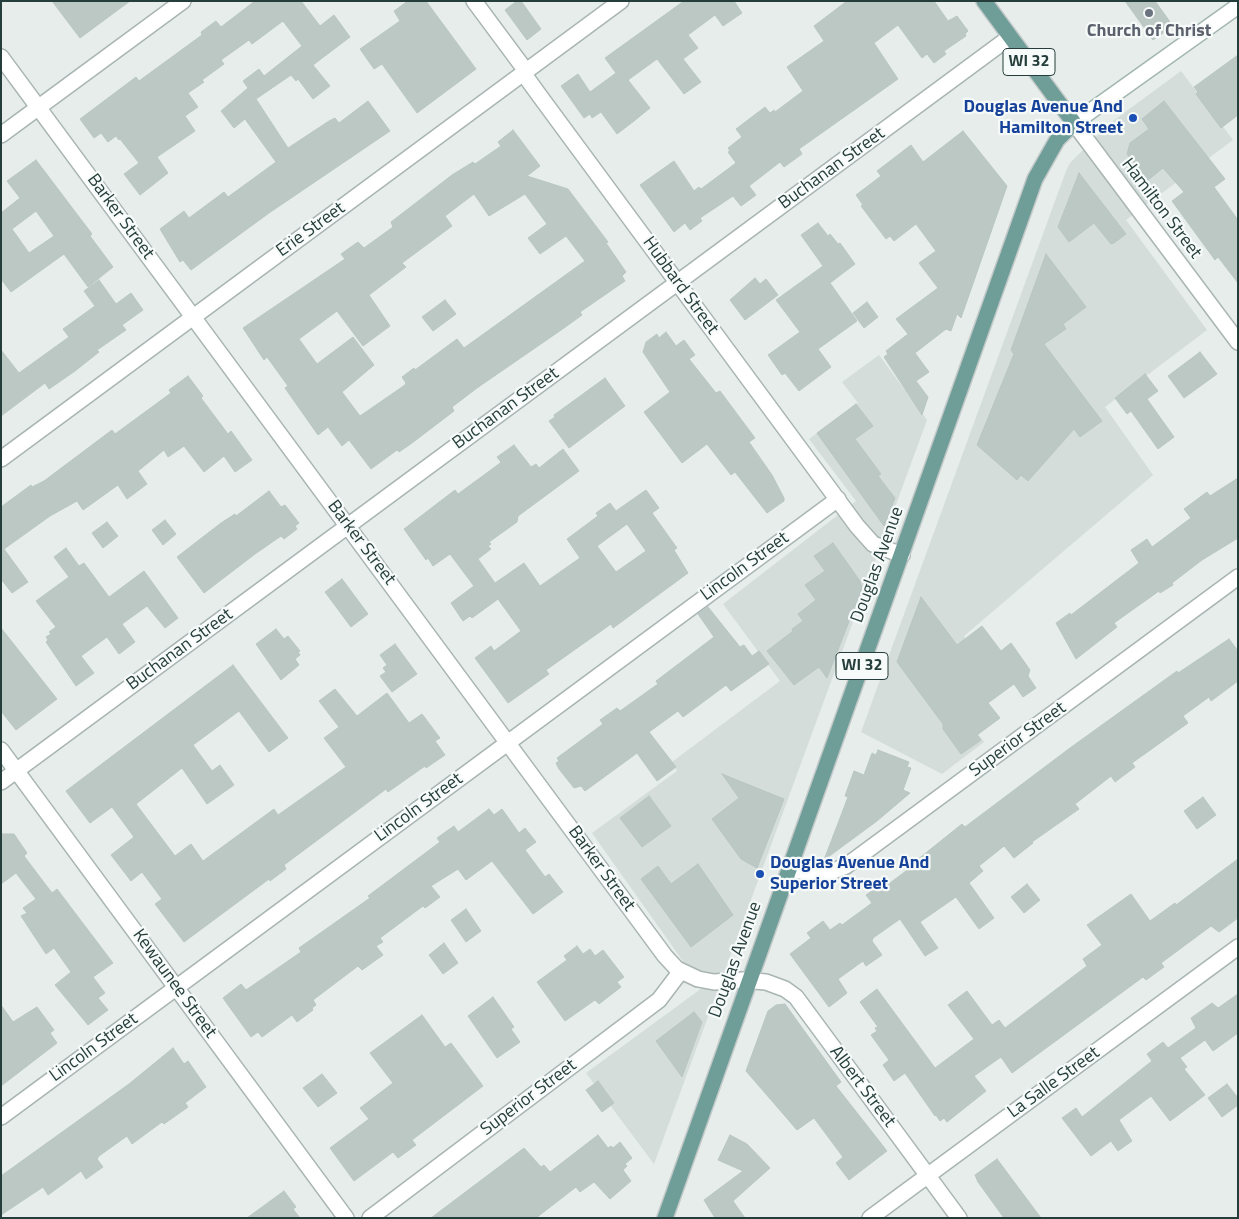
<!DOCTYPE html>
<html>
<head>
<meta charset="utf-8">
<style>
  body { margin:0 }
  #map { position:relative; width:1239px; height:1219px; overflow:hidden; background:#e6edeb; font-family:"Titillium Web",sans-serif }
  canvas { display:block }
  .frame { position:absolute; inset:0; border:2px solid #263e3b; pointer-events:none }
</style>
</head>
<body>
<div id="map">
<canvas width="1239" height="1219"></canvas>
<div class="frame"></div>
</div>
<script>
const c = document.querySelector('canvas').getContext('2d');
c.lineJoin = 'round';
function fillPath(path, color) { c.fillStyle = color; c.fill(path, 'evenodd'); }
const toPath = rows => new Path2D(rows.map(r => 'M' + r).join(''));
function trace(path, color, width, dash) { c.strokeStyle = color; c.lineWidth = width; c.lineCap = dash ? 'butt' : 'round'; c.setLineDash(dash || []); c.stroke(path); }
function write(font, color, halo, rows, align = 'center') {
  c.font = font + ' "Titillium Web",sans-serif'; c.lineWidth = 4.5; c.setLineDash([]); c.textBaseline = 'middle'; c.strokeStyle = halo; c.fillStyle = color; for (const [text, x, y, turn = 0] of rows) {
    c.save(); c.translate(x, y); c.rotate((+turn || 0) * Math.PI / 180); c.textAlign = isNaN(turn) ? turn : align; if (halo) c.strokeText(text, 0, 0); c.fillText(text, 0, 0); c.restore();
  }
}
const built = toPath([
  [1181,71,1233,140,1126,220,1207,330,1105,407,1153,475,964,636,985,665,948,694,984,742,942,774,861,732,1066,171,1070,163,1109,124],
  [879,355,927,420,654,1164,586,1073,702,988,592,833,677,771,672,762,780,681,723,604,856,501,809,439,858,403,842,382]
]);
const building = toPath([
  [52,1,130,1,80,38,52,1],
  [255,1,301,1,320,26,334,15,350,37,313,65,330,86,313,99,298,79,296,81,291,75,256,99,288,148,329,121,335,118,339,123,368,101,390,131,269,213,191,270,183,260,180,262,160,229,184,211,189,218,224,192,228,197,276,162,245,119,234,128,221,111,248,88,243,81,259,69,264,76,302,46,283,21,252,44,249,40,221,60,224,64,202,80,204,82,188,93,198,107,185,116,195,131,157,157,168,173,140,195,124,174,139,163,120,139,119,140,116,136,108,142,101,133,94,138,80,119,136,77,139,81,202,35,201,32,216,21,221,27,255,1],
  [408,1,426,1,476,69,417,113,382,64,374,69,360,49,400,21,394,11,408,1],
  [517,1,521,1,541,29,527,40,505,10,517,1],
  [684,1,734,1,742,13,723,26,715,15,688,35,698,48,683,59,701,82,684,94,657,59,628,80,650,108,634,121,617,134,601,112,592,118,590,114,584,118,561,86,578,74,590,92,616,73,605,58,684,1],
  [847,1,934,1,948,21,957,16,968,31,965,34,966,36,944,51,946,54,934,63,927,54,922,58,898,25,874,43,898,79,799,149,802,154,784,167,780,162,749,186,756,195,741,206,733,196,700,218,702,221,690,230,685,223,674,232,640,185,674,161,694,191,699,187,701,189,736,163,728,152,730,151,728,148,742,137,736,129,765,107,770,113,774,110,775,112,803,91,787,67,824,41,814,26,847,1],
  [1125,1,1155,1,1173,26,1153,40,1125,1],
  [1238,55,1238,115,1221,128,1196,94,1198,92,1194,87,1238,55],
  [1164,101,1225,179,1214,187,1238,220,1238,283,1218,257,1215,260,1172,201,1184,192,1163,168,1148,180,1127,154,1130,143,1149,129,1142,119,1164,101],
  [513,130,540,166,527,176,568,189,608,242,606,243,626,272,622,276,625,281,580,312,582,315,564,328,477,388,452,407,454,411,412,443,399,452,397,450,371,469,349,440,342,446,328,427,318,435,285,388,288,386,267,357,264,360,243,328,345,259,341,254,358,242,364,248,393,227,391,222,452,175,473,162,475,164,501,146,498,142,513,130],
  [474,194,489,216,525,194,547,224,528,238,540,254,566,236,585,261,464,348,457,339,415,370,414,368,402,377,406,383,405,385,360,416,342,392,374,365,353,337,317,364,299,339,337,311,363,346,390,326,369,295,406,267,402,263,452,226,445,216,474,194],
  [963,131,1007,186,961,318,957,314,951,331,946,329,915,353,929,372,916,381,928,397,922,415,884,357,888,354,886,351,908,334,896,319,938,288,919,263,936,251,916,224,894,241,890,236,886,239,861,206,863,205,856,195,881,176,877,171,911,145,923,162,963,131],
  [36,160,92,234,90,236,113,267,88,287,64,254,11,292,1,279,1,213,20,198,7,181,36,160],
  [36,211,54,236,29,253,12,229,36,211],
  [1079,173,1126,234,1114,243,1111,244,1094,223,1069,242,1058,227,1079,173],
  [818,223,828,236,830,234,838,244,840,243,855,264,830,283,857,321,818,349,831,367,799,391,785,373,782,375,768,355,800,332,776,300,823,266,801,235,818,223],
  [1046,254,1086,307,1063,324,1066,329,1044,344,1102,421,1080,437,1074,429,1028,481,1021,475,1017,480,977,445,1014,354,1011,350,1046,254],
  [755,278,760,284,766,279,778,295,745,320,730,300,755,278],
  [99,280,116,304,131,293,143,310,122,325,126,330,97,350,99,352,75,371,49,389,45,383,1,416,1,350,19,373,69,337,63,329,95,306,84,291,99,280],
  [445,300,456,314,433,331,422,317,445,300],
  [867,302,878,317,864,328,853,313,867,302],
  [666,332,676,346,684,340,695,355,689,359,716,393,720,391,755,438,749,442,772,475,784,498,784,501,767,513,735,472,731,475,707,444,682,463,644,412,670,392,643,352,646,342,657,334,659,338,666,332],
  [1200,352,1217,374,1184,398,1168,376,1200,352],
  [1145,374,1158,391,1147,399,1174,437,1158,449,1131,411,1127,414,1115,398,1145,374],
  [188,376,203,396,201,398,228,434,231,431,252,460,235,472,224,456,204,472,184,446,168,457,164,450,138,471,147,484,127,499,118,485,83,510,77,501,50,516,4,549,28,582,12,593,1,579,1,507,31,485,32,487,44,481,112,430,115,434,171,393,169,390,188,376],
  [605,378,625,406,569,448,549,421,555,417,554,415,605,378],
  [856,404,873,426,855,439,881,474,878,476,895,498,884,526,817,433,856,404],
  [514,445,531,467,536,464,539,468,563,449,579,471,518,516,517,522,489,542,491,544,488,546,491,549,478,559,495,583,524,563,540,586,580,558,567,539,598,516,596,513,610,503,616,511,646,490,659,508,652,513,677,548,674,550,688,573,613,628,611,624,546,670,549,674,508,703,475,658,491,646,494,651,521,631,498,599,472,618,470,616,463,621,451,603,474,586,450,554,433,566,428,558,426,560,404,529,455,490,458,494,499,464,501,462,497,457,514,445],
  [627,524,646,551,616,572,597,546,627,524],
  [1238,478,1238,538,1202,560,1172,583,1173,585,1160,593,1159,591,1114,623,1117,627,1076,659,1056,623,1070,613,1071,615,1139,563,1131,550,1147,539,1152,547,1191,518,1184,509,1207,492,1210,496,1238,478],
  [269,491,281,507,285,505,299,523,295,526,297,529,284,539,281,536,255,554,204,593,177,557,221,523,235,514,236,516,269,491],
  [165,520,176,534,163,545,152,530,165,520],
  [107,522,118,536,103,548,92,533,107,522],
  [833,543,860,581,862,588,827,678,819,667,794,685,767,651,793,631,792,629,803,621,798,614,816,600,805,585,825,571,814,556,833,543],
  [66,548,79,566,84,563,109,597,144,571,178,618,165,628,147,606,122,624,135,642,119,654,107,637,81,656,94,673,76,686,46,642,48,640,46,637,51,634,49,632,56,627,36,601,69,577,54,557,66,548],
  [342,579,368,614,351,627,325,592,342,579],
  [921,597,957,645,982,626,1001,651,1011,643,1030,670,1028,676,1036,688,1023,697,1014,684,988,703,1000,718,977,735,981,740,961,754,943,729,943,724,897,662,921,597],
  [708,607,740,647,744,645,752,656,759,651,769,664,731,691,726,685,683,717,678,711,649,732,676,767,657,781,637,753,585,791,581,786,574,788,559,769,556,763,559,761,557,758,603,724,600,720,617,708,620,711,658,684,656,681,714,637,698,614,708,607],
  [1,628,57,699,16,730,1,711,1,628],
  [276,629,284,639,288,636,300,651,298,652,300,655,295,659,299,665,281,680,256,644,276,629],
  [1229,639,1238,651,1238,681,1211,701,1209,697,1183,716,1188,723,1132,763,1135,767,1115,782,1111,776,1075,804,1079,809,1032,842,1033,843,1014,858,1004,846,979,866,983,871,969,883,994,918,979,929,956,897,920,922,938,948,925,956,900,919,873,938,872,941,882,955,866,966,863,961,838,979,847,993,829,1007,790,954,811,938,807,933,823,921,830,930,840,923,842,925,872,903,866,895,883,883,886,886,918,862,917,860,962,824,965,827,1070,748,1177,671,1178,673,1229,639],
  [395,644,417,674,392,692,380,676,386,672,383,668,387,665,380,655,395,644],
  [233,665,288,738,269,752,239,711,193,745,212,771,220,765,234,785,207,804,182,768,136,804,175,856,191,844,203,861,274,809,278,815,346,767,324,738,339,727,319,701,335,689,357,716,387,693,409,723,422,714,440,738,435,741,445,755,426,768,425,766,388,792,386,789,284,865,286,869,270,881,269,879,184,942,155,904,162,899,142,872,131,881,111,855,134,837,112,807,90,823,66,791,233,665],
  [878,750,909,762,907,767,911,768,903,790,910,793,877,821,824,860,848,797,845,796,854,771,864,775,872,753,876,755,878,750],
  [722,774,784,799,757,868,741,859,712,819,739,798,722,774],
  [649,796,671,826,642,847,620,818,649,796],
  [1203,797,1216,815,1197,829,1184,811,1203,797],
  [489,809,494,815,502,809,519,833,525,828,536,842,525,850,545,877,549,874,563,892,533,914,492,861,466,880,458,869,431,886,440,897,425,908,423,906,380,938,383,942,376,946,383,955,362,970,358,966,313,1000,316,1005,312,1008,313,1010,297,1022,292,1015,262,1037,258,1032,251,1037,223,998,241,984,246,990,301,952,299,948,370,898,368,896,440,842,437,838,454,826,458,832,489,809],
  [1,834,14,834,27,853,24,856,52,893,57,889,113,963,93,977,105,993,98,998,108,1010,88,1025,55,985,71,972,54,948,46,954,21,916,27,913,23,908,36,899,16,873,1,884,1,834],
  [1238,859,1238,918,1219,932,1211,926,1161,963,1164,967,1146,980,1143,977,1012,1073,1001,1057,974,1076,986,1091,947,1122,944,1118,940,1121,936,1115,935,1116,905,1073,894,1081,883,1065,889,1060,871,1035,877,1031,875,1028,878,1027,860,1002,877,989,935,1068,974,1039,948,1005,967,991,992,1025,999,1020,1005,1028,1087,966,1083,959,1102,945,1087,925,1131,894,1150,921,1175,903,1176,905,1238,859],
  [698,864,733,915,691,947,641,879,658,866,671,884,698,864],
  [1027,884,1040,900,1024,913,1011,897,1027,884],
  [466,909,481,931,466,942,451,920,466,909],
  [444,943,458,963,443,974,429,955,444,943],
  [577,946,583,954,590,949,595,956,603,950,624,977,617,982,621,987,599,1004,595,1000,565,1021,537,982,567,960,564,956,577,946],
  [1238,994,1238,1033,1213,1051,1205,1040,1180,1058,1187,1067,1184,1069,1205,1095,1170,1121,1151,1096,1119,1120,1132,1141,1118,1151,1111,1141,1091,1156,1062,1118,1076,1108,1082,1117,1152,1061,1147,1054,1163,1042,1168,1048,1196,1028,1191,1018,1212,1003,1218,1008,1238,994],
  [493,997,514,1027,511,1029,520,1042,497,1058,468,1016,493,997],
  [785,1004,841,1082,836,1086,887,1151,849,1180,836,1163,843,1157,814,1118,797,1130,746,1071,768,1011,776,1005,785,1004],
  [1,1005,13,1022,37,1007,54,1030,50,1033,57,1043,1,1086,1,1005],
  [694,1012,702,1022,682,1077,656,1041,694,1012],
  [422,1015,445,1047,451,1043,483,1086,412,1140,416,1145,398,1158,393,1152,354,1181,330,1148,369,1119,360,1108,393,1083,370,1053,422,1015],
  [173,1048,184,1064,188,1061,206,1087,185,1103,188,1107,164,1124,162,1122,132,1144,127,1136,99,1156,97,1159,103,1167,86,1179,81,1171,48,1195,43,1187,1,1215,1,1176,129,1084,173,1048],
  [322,1074,337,1093,318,1107,303,1088,322,1074],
  [598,1081,614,1103,602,1112,586,1090,598,1081],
  [1227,1084,1238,1098,1238,1105,1222,1117,1208,1098,1227,1084],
  [598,1135,608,1148,611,1146,613,1148,620,1142,632,1158,625,1164,627,1166,623,1170,631,1181,610,1199,594,1182,580,1192,576,1187,536,1218,431,1218,524,1148,541,1167,544,1165,550,1172,598,1135],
  [730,1135,747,1144,770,1168,733,1201,745,1218,715,1218,704,1200,743,1171,718,1160,730,1135],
  [997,1159,1041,1218,1004,1218,978,1182,975,1175,997,1159],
  [284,1191,296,1207,293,1209,300,1218,247,1218,284,1191]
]);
const minor = toPath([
  [474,1,526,71,526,77,539,95,857,526,873,544,902,555],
  [1,57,665,956,677,969,698,979,714,982,742,980,766,982,785,989,796,997,959,1218],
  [1074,123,1238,342],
  [1,135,183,1],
  [1,459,621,1],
  [1,750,346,1218],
  [1,782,1010,37],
  [789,869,823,875,846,866,1238,577],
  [1,1117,838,499],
  [370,1218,659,1000,681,971],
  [870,1218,1238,947]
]);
const secondary = toPath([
  [1074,123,1238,6]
]);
const primary = toPath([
  [665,1218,1035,179,1057,140,1074,123,984,1]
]);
const markers = [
  [1149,13,5,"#6b7280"],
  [1133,118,5,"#1a4fb4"],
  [760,874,5,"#1a4fb4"]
];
const shields = [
  [1029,62,52],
  [862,666,52]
];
const shieldNames = [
  ["WI 32",1029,62],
  ["WI 32",862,666]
];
const worshipNames = [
  ["Church of Christ",1149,32]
];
const transitNames = [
  ["Douglas Avenue And",1123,108],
  ["Hamilton Street",1123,129],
  ["Douglas Avenue And",770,864,"left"],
  ["Superior Street",770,885,"left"]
];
const streetNames = [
  ["Buchanan Street",832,169,-36],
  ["Hamilton Street",1161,209,53],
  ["Barker Street",120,217,54],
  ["Erie Street",311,230,-36],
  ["Hubbard Street",680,286,54],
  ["Buchanan Street",506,409,-36],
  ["Barker Street",361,543,53],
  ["Douglas Avenue",878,565,-70],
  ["Lincoln Street",745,567,-36],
  ["Buchanan Street",180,650,-36],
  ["Superior Street",1018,740,-36],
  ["Lincoln Street",419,808,-36],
  ["Barker Street",601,869,54],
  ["Douglas Avenue",736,960,-70],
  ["Kewaunee Street",174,984,54],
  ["Lincoln Street",94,1048,-36],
  ["La Salle Street",1054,1083,-36],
  ["Albert Street",862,1087,53],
  ["Superior Street",529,1098,-37]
];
fillPath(built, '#d4ddda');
fillPath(building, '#bbc8c4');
trace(building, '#b9c6c3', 1);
trace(minor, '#a9b5b3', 18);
trace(secondary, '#a2b5b1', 18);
trace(primary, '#c2c9c8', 18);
trace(minor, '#fff', 15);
trace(secondary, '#fff', 15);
trace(primary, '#6f9e99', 15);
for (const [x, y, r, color] of markers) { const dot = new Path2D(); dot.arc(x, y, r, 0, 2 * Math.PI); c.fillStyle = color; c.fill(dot); trace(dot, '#f6faf9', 2); }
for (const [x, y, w] of shields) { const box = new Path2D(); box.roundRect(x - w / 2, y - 13.5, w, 27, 4); c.fillStyle = '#f6faf9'; c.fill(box); trace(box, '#263e3b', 1); }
write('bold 16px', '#263e3b', null, shieldNames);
write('bold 18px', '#5b616d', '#f6faf9', worshipNames);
write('bold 18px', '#164399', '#f6faf9', transitNames, 'right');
write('18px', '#263e3b', '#f6faf9', streetNames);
</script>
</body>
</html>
